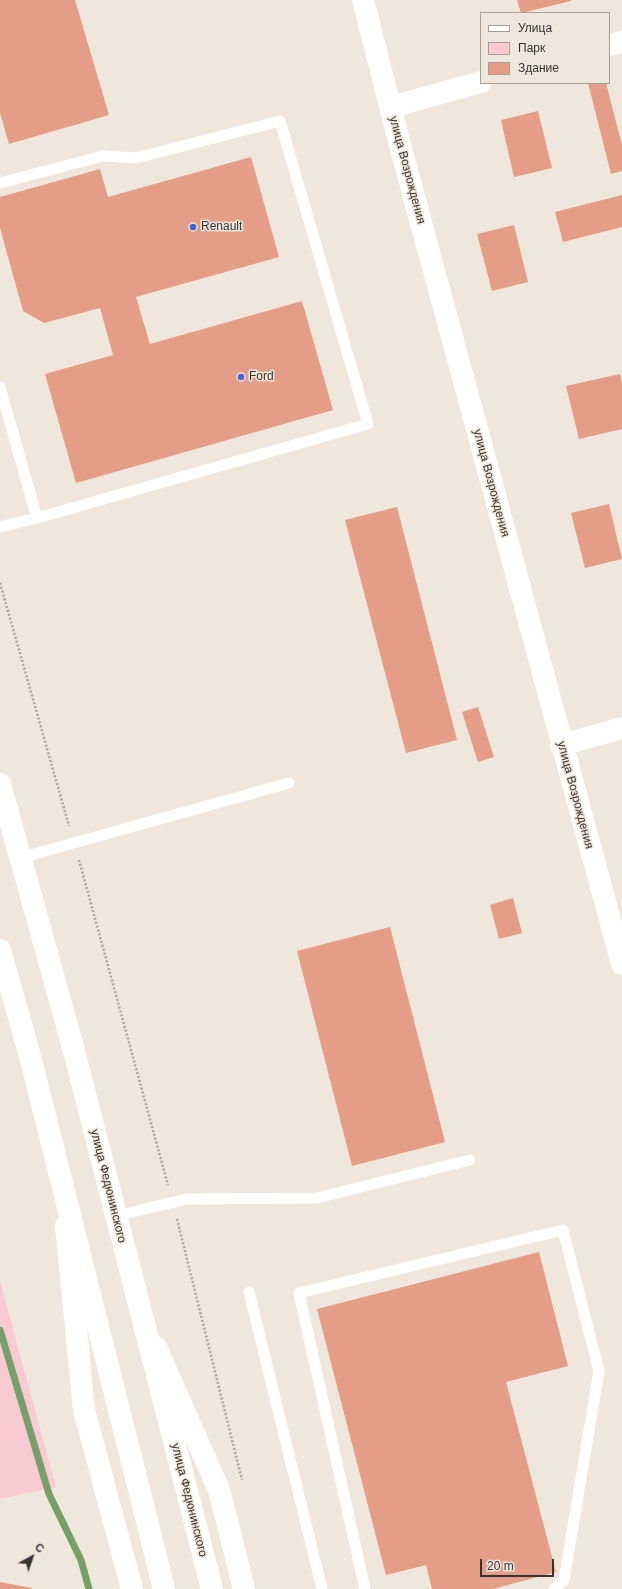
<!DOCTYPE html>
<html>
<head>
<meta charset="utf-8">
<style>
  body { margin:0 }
  #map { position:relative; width:622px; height:1589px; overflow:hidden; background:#efe6dc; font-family:Helvetica,sans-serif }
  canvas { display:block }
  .legend { position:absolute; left:480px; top:12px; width:130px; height:72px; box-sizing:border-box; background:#efe6dc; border:1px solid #a59e97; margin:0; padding:5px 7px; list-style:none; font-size:12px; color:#373330 }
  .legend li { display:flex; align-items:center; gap:8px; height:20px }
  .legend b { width:20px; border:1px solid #a59e97 }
  .north { position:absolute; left:12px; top:1537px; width:40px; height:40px; -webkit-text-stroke:3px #efe6dc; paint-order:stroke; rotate:40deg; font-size:11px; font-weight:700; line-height:16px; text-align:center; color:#373330 }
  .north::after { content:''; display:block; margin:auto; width:14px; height:18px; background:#373330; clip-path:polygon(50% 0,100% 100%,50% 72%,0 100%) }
  .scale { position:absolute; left:480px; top:1559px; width:74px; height:18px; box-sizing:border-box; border:2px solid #373330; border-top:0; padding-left:5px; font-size:12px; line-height:14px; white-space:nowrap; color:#373330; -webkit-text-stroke:3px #efe6dc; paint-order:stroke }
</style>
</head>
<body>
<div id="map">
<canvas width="622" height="1589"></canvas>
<ul class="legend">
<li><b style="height:5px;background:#fff"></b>Улица</li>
<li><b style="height:11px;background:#f8cbd3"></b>Парк</li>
<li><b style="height:11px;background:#e49e87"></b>Здание</li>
</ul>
<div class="north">С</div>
<div class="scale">20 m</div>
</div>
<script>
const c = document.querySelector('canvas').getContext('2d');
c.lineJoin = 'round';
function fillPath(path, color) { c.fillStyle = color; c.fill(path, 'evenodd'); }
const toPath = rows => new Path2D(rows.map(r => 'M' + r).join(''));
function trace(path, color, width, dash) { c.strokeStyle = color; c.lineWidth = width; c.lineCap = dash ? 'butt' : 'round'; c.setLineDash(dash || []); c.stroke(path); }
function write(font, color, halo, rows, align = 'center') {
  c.font = font + ' Helvetica,sans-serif'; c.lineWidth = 3; c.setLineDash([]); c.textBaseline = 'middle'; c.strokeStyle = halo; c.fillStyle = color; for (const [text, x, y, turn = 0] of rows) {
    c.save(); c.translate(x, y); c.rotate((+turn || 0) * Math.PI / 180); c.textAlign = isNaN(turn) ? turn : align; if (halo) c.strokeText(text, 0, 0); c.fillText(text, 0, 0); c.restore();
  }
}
const green = toPath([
  [0,1281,56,1487,0,1499]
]);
const stream = toPath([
  [0,1330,49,1494,81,1560,89,1589]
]);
const building = toPath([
  [0,0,75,0,109,115,9,144,0,113],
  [517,0,571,0,571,1,521,13],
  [588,83,606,83,622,145,622,171,611,174],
  [538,111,552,168,514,177,501,120],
  [251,157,279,257,136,297,150,344,302,301,333,410,76,483,45,374,113,355,100,308,44,323,23,311,0,228,0,197,100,169,108,197],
  [622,195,622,227,563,242,555,212],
  [514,225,528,282,492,291,477,234],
  [620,374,622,384,622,429,579,439,566,386],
  [609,504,622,559,585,568,571,513],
  [397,507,457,740,406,753,345,520],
  [478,707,494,757,478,762,462,712],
  [513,898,522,933,499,939,490,905],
  [390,927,445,1142,352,1166,297,951],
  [539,1252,568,1366,506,1382,556,1572,493,1589,432,1589,426,1565,386,1575,317,1309],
  [0,1582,32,1588,32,1589,0,1589]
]);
const path = toPath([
  [0,583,69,826],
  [79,860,168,1185],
  [177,1219,242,1480]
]);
const service = toPath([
  [0,183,103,156,136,158,280,121,368,424,37,518],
  [0,387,37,518,0,527],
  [20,858,289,783],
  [116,1216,187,1199,317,1198,470,1160],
  [249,1292,322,1589],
  [365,1589,299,1293,563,1230,599,1371,564,1580,554,1589]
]);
const minor = toPath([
  [363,0,400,145,622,964],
  [609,45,622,42],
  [391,107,481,82],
  [561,745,622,728],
  [66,1226,84,1410,132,1589],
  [156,1347,219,1490,244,1589]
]);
const trunk = toPath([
  [0,784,74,1051,212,1589],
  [0,950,31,1060,164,1589]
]);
const markers = [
  [193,227,4,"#4163d5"],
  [241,377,4,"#4163d5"]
];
const streetNames = [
  ["улица Возрождения",407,170,75],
  ["улица Возрождения",491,483,75],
  ["улица Возрождения",575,795,75],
  ["улица Федюнинского",108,1186,76],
  ["улица Федюнинского",189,1500,76]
];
const poiNames = [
  ["Renault",201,227],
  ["Ford",249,377]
];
fillPath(green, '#f8cbd3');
trace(stream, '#779f68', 7);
fillPath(building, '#e49e87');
trace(path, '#aba49c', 2.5, [2, 2]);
trace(service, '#fff', 11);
trace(minor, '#fff', 22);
trace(trunk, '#fff', 22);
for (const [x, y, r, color] of markers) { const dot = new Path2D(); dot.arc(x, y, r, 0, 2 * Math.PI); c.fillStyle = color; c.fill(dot); trace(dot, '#efe6dc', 1.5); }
write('12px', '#373330', '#efe6dc', streetNames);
write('12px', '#373330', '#efe6dc', poiNames, 'left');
</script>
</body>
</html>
